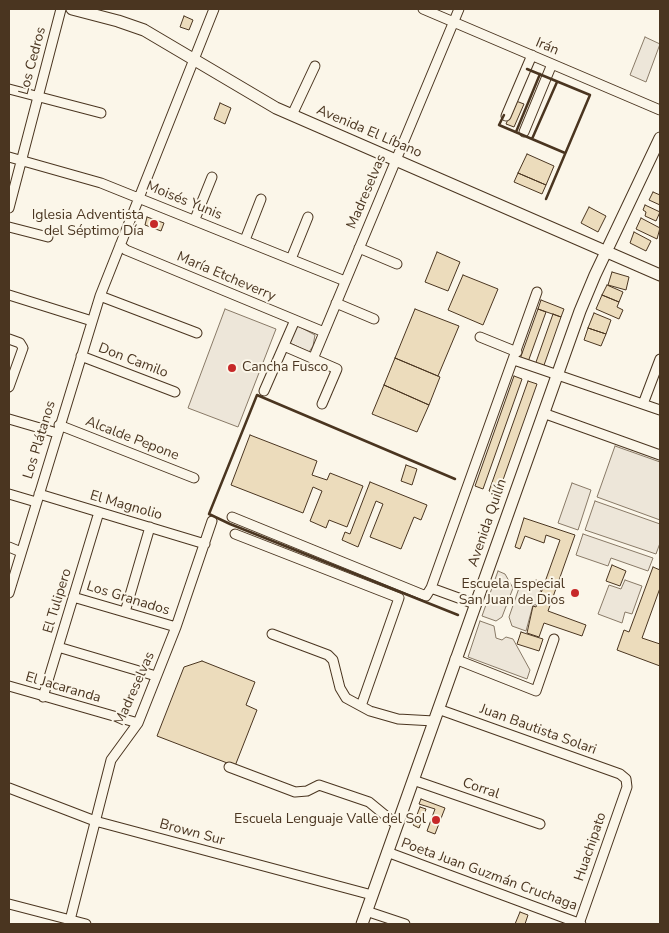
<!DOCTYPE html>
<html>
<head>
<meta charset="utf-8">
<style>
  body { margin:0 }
  #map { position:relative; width:669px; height:933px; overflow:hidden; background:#fbf6e9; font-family:"Nunito Sans",sans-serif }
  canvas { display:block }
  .frame { position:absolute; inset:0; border:10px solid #4a3520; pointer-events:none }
</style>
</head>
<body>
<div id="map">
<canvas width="669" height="933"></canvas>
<div class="frame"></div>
</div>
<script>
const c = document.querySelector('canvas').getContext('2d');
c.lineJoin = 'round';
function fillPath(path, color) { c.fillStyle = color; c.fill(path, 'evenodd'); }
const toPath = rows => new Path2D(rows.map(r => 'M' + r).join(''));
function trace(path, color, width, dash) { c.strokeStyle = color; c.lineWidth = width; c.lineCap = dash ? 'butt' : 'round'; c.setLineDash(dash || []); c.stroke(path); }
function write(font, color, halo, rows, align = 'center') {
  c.font = font + ' "Nunito Sans",sans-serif'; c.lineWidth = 4; c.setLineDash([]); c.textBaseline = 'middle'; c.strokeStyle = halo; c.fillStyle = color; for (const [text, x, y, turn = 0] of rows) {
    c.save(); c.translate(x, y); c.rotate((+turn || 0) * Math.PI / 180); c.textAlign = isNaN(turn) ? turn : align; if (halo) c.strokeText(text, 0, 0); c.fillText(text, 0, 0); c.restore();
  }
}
const green = toPath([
  [645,37,660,44,646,82,630,75,645,37],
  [225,309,276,329,238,427,188,408,225,309],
  [296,325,315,335,313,346,309,352,290,343,289,340,296,325],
  [615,446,660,462,660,520,597,497,615,446],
  [572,483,591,490,578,530,558,523,572,483],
  [595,501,660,524,660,543,656,554,585,530,595,501],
  [583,534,653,558,648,571,611,558,608,566,576,555,583,534],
  [498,571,505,574,513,588,502,617,496,621,482,616,498,571],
  [536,580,543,583,536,605,533,605,526,631,512,626,509,617,519,588,529,587,536,580],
  [625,580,642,586,632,614,625,612,622,623,598,614,609,585,621,589,625,580],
  [480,621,494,626,496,638,502,640,506,637,513,639,530,670,527,679,468,657,480,621]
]);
const building = toPath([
  [184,16,193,20,189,30,180,27,184,16],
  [516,101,524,104,514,127,506,124,516,101],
  [220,103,231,108,225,124,214,119,220,103],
  [527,154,554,166,546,185,518,173,527,154],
  [518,173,546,185,542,194,514,182,518,173],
  [653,192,660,195,660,205,649,200,653,192],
  [645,205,660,212,656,221,645,216,646,212,643,210,645,205],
  [589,207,606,216,598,232,581,223,589,207],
  [147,217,164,223,161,231,145,225,147,217],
  [641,218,660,228,657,239,636,229,641,218],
  [634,232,651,241,646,251,630,243,634,232],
  [437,252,460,262,448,291,425,282,437,252],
  [612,272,629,277,626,290,608,285,612,272],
  [463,275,498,289,483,325,448,310,463,275],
  [607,285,623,292,619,302,602,295,607,285],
  [602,295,619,302,617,307,623,310,619,319,596,309,602,295],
  [541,300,564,309,561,317,538,309,541,300],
  [415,309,459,326,438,376,395,358,415,309],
  [538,309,546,312,528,362,520,359,538,309],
  [594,313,611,320,606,334,588,328,594,313],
  [553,314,561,317,543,368,535,365,553,314],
  [588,328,606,334,601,346,584,340,588,328],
  [395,358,440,377,429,405,384,385,395,358],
  [514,376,522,379,483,489,475,486,514,376],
  [528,381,537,384,498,494,489,491,528,381],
  [384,385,429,405,417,432,372,414,384,385],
  [250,435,317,461,312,475,327,480,330,473,363,486,347,527,329,520,326,528,310,521,322,491,313,487,303,513,231,485,250,435],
  [406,465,417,469,412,485,401,481,406,465],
  [370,482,427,505,421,520,414,517,401,549,370,537,383,504,376,501,358,547,342,540,345,532,350,534,370,482],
  [524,518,575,535,548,611,586,625,582,636,544,623,539,637,527,633,533,606,536,607,560,540,546,535,544,543,525,536,520,549,515,547,524,518],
  [612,565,626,571,620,586,606,581,612,565],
  [653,567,660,570,660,588,642,638,660,644,660,666,617,650,624,630,629,632,653,567],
  [521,632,543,639,539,651,517,644,521,632],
  [202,661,255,682,246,705,257,710,235,766,157,736,184,667,202,661],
  [421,799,445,808,435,834,427,831,435,809,419,804,421,799],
  [420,807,426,809,419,828,413,825,420,807],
  [520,912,528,915,525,924,515,924,520,912]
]);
const minor = toPath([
  [423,9,660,110],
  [9,89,101,113],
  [292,115,315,66],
  [506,116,532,55],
  [524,132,552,64],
  [9,157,101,183,345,281],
  [9,208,61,9],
  [195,219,212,177],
  [9,227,48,237],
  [245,240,261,199],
  [120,245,126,250,324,332],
  [359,248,397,264],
  [291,259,308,217],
  [9,295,92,321],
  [100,296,197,333],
  [336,303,374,319],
  [480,337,517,352],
  [9,339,20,343,23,348,9,387],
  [284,346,337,369,322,404],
  [81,356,175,392],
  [313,359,459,9],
  [514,360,660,410],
  [264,391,295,320],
  [643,404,660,359],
  [543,413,660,455],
  [9,419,57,433],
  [59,425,194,478],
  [9,494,36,502],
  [39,494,205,544],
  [232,517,426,596,431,588,475,604],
  [235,534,399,598,361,706],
  [9,547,21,552],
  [431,588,537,292],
  [9,593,100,296,214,9],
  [73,597,176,627],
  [125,612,150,527],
  [272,634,328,655,333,660,340,688,346,698,370,711,398,719,434,721],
  [58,647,156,676],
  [455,659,536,691,554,639],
  [9,686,138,723],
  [43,697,99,512],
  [438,709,620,774,626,779,627,787,579,924],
  [229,767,295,792,307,791,319,785,369,802,397,825],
  [413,780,540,824],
  [9,788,95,821,372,895],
  [387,852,581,924],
  [9,904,86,924],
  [366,911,405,924],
  [69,924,111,760,138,723,176,627,212,521]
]);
const major = toPath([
  [72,9,118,21,144,30,276,108,660,275],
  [362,924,580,311,595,275,660,138]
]);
const wall = toPath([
  [527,69,590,95,546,199],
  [504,115,499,125,565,153],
  [516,132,540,74],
  [532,139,557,82],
  [455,479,257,395,209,514,230,524,458,615]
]);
const markers = [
  [154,224,5,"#c62828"],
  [232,368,5,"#c62828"],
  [575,593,5,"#c62828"],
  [436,820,5,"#c62828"]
];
const streetNames = [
  ["Irán",547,47,23],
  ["Los Cedros",33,61,-75],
  ["Avenida El Líbano",369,132,23],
  ["Madreselvas",367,192,-67],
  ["Moisés Yunis",184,201,22],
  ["María Etcheverry",226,277,23],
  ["Don Camilo",133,361,21],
  ["Alcalde Pepone",132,439,21],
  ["Los Plátanos",40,440,-73],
  ["El Magnolio",126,506,16],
  ["Avenida Quilín",488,523,-71],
  ["Los Granados",128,599,17],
  ["El Tulipero",58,601,-73],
  ["El Jacaranda",63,688,16],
  ["Madreselvas",135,689,-66],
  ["Juan Bautista Solari",538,730,20],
  ["Corral",481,789,19],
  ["Brown Sur",192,833,15],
  ["Huachipato",591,847,-71],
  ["Poeta Juan Guzmán Cruchaga",489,875,20]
];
const poiNames = [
  ["Iglesia Adventista",144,216],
  ["del Séptimo Día",144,232],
  ["Cancha Fusco",242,368,"left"],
  ["Escuela Especial",565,585],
  ["San Juan de Dios",565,601],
  ["Escuela Lenguaje Valle del Sol",426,820]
];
fillPath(green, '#ede6d9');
trace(green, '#887966', 1);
fillPath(building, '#ecdcbc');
trace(building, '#4a3520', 1);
trace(minor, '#4a3520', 11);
trace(major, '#4a3520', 13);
trace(minor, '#fbf6e9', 9);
trace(major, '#fbf6e9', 11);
trace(wall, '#4a3520', 2.5);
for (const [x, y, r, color] of markers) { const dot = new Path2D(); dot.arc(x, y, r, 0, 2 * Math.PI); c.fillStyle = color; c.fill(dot); trace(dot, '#fbf6e9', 2); }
write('14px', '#4a3520', '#fbf6e9', streetNames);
write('14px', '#4a3520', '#fbf6e9', poiNames, 'right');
</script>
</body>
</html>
